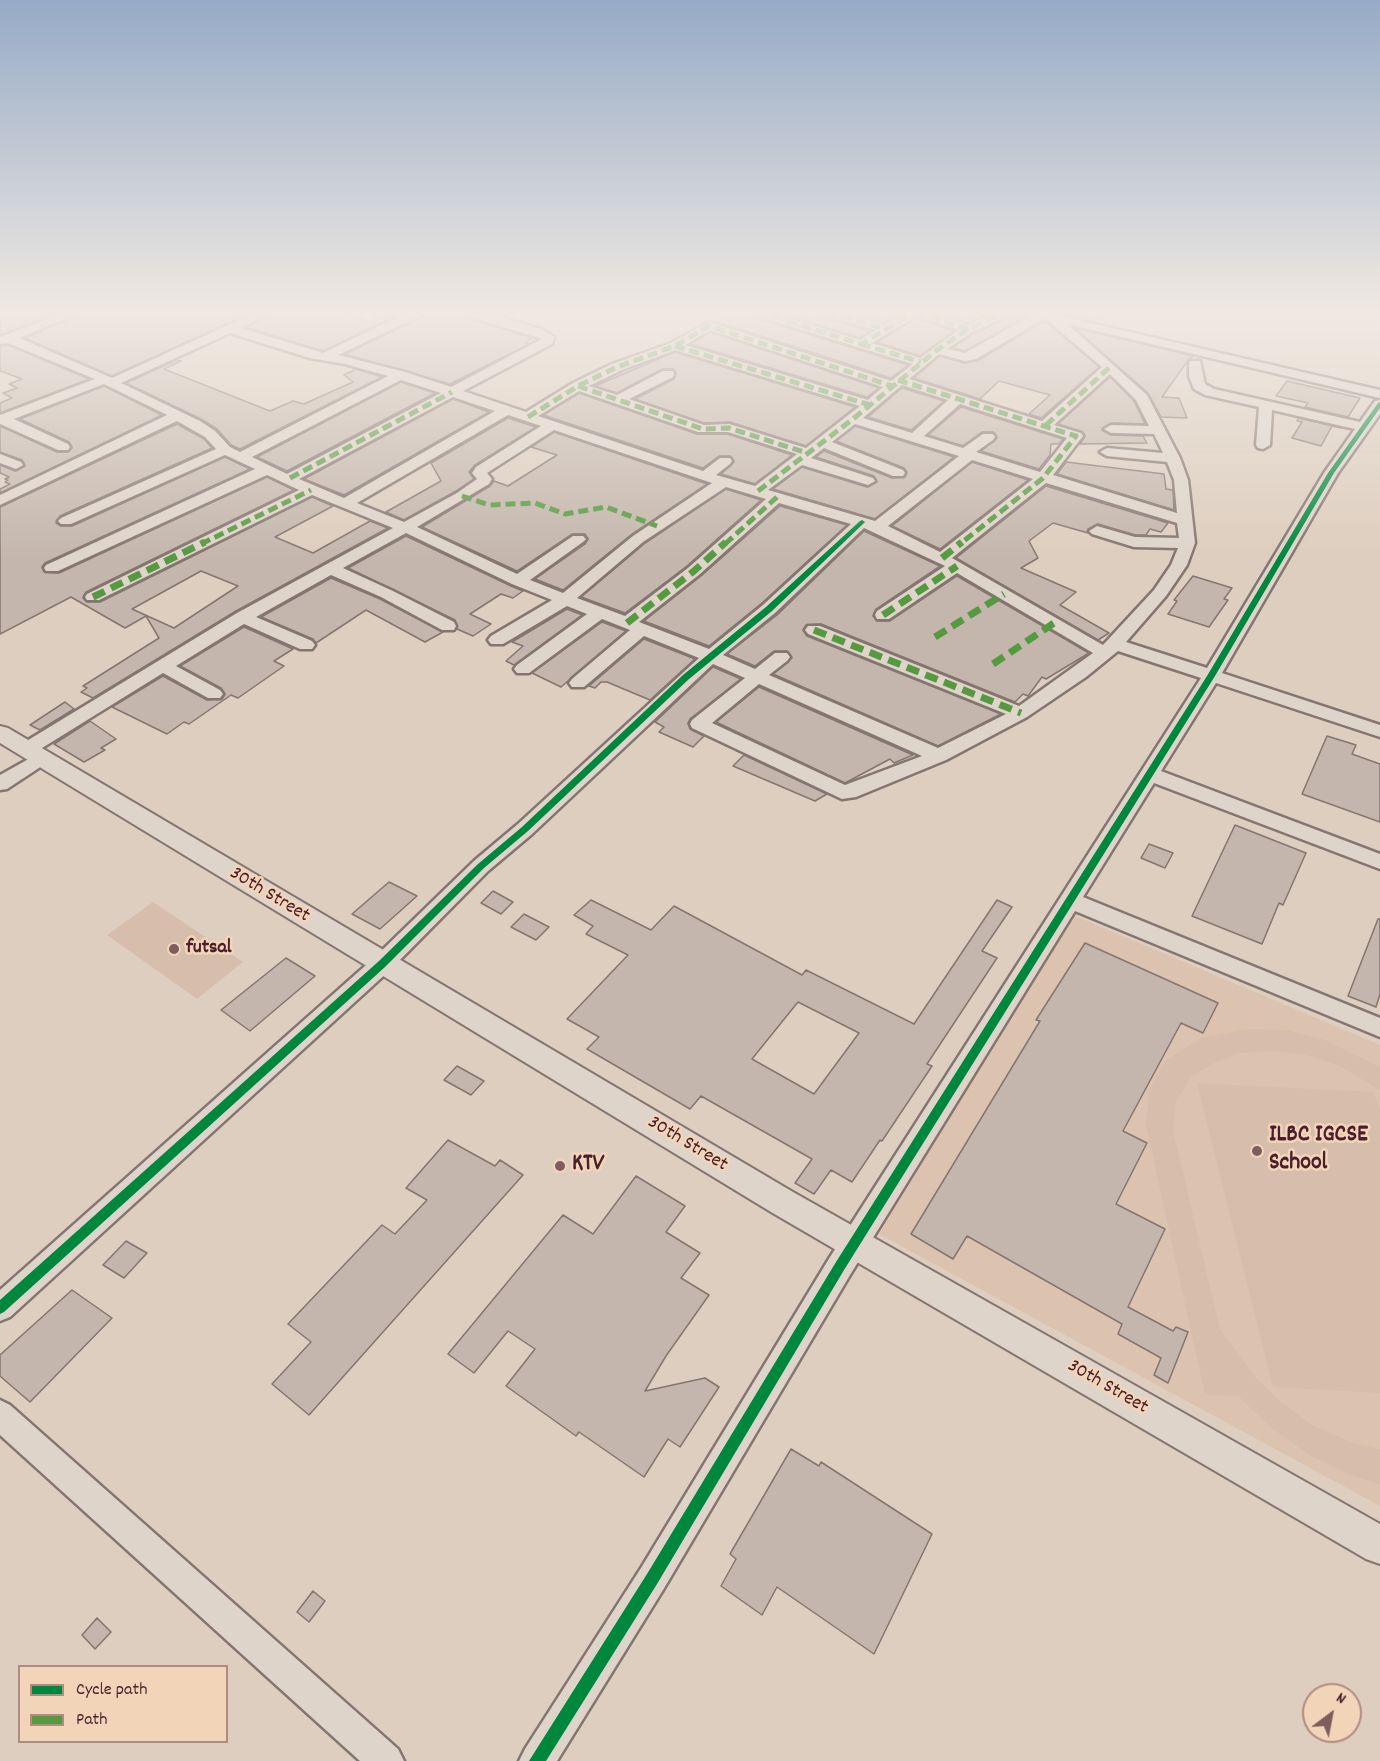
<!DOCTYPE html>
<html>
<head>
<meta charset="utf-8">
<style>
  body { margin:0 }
  #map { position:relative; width:1380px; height:1761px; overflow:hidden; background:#decebf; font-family:Dekko,sans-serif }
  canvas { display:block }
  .legend { position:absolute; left:18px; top:1665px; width:210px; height:78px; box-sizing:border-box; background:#f2d5b8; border:2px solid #af8c80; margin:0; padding:8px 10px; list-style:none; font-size:18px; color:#4a1f2b }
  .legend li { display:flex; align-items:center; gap:12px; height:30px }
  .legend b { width:30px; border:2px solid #af8c80 }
  .north { position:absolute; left:1302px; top:1683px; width:60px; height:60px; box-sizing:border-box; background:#f2d5b8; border:2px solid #af8c80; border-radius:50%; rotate:32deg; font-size:16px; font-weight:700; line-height:24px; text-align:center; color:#4a1f2b }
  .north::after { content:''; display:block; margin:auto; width:21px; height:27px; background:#7e5c5f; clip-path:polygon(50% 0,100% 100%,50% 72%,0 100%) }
</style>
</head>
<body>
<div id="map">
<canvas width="1380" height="1761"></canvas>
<ul class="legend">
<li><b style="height:8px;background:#00873e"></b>Cycle path</li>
<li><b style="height:8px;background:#559a41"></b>Path</li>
</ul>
<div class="north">N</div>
</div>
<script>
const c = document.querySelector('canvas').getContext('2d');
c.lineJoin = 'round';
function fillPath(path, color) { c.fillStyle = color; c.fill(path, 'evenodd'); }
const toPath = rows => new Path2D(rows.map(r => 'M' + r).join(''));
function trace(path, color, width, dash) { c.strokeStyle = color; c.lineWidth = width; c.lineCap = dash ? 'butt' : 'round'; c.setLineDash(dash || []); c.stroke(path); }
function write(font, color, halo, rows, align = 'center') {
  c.font = font + ' Dekko,sans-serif'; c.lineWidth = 5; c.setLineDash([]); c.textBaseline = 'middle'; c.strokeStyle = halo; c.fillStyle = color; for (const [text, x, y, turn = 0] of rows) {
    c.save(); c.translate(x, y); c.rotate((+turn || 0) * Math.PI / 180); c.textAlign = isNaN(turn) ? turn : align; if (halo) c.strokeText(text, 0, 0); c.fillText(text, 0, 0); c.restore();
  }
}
const built = toPath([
  [1073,915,1380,1045,1380,1506,879,1234]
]);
const green = toPath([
  [153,902,243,962,197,999,107,935],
  [1249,1029,1287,1030,1325,1040,1380,1067,1380,1090,1338,1065,1306,1055,1274,1051,1239,1053,1214,1063,1192,1076,1176,1102,1173,1131,1220,1329,1255,1377,1280,1401,1312,1425,1353,1443,1380,1449,1380,1484,1353,1476,1311,1456,1273,1429,1238,1396,1205,1395,1146,1125,1149,1091,1166,1060,1203,1037],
  [1197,1083,1373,1092,1380,1109,1380,1393,1273,1387]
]);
const building = toPath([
  [16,312,60,312,0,335,0,318,16,312],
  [84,312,252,312,112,376,25,338,84,312],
  [274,312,341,312,373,323,375,312,404,312,323,351,246,327,274,312],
  [426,312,461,312,464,317,532,338,525,343,529,344,450,384,345,354,423,317,426,312],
  [737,312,750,312,753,317,908,365,891,378,718,322,737,312],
  [776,312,819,312,822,317,871,331,860,338,776,312],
  [846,312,903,312,884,323,846,312],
  [933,312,992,312,967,323,933,312],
  [1014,312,1034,312,965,351,953,348,973,334,1011,317,1014,312],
  [1056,312,1109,312,1097,322,1056,312],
  [917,318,954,331,920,356,877,342,917,318],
  [1045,321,1099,367,1041,418,1029,414,1050,395,999,381,980,399,914,378,940,356,964,363,977,361,1045,321],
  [1075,328,1194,356,1189,359,1162,397,1179,398,1187,418,1161,417,1148,393,1075,328],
  [710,332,879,388,867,397,691,344,710,332],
  [8,345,89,379,0,413,0,403,12,398,3,393,17,388,9,384,22,379,0,371,0,346,8,345],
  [675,352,855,407,806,446,730,422,704,423,635,399,674,379,676,373,673,369,662,369,617,393,595,386,675,352],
  [177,360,181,361,164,369,270,411,293,401,304,404,353,382,344,375,356,369,382,377,240,449,231,445,217,429,201,419,126,383,177,360],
  [1110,377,1134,401,1145,424,1111,423,1102,430,1111,435,1143,436,1147,443,1080,444,1085,436,1083,432,1058,424,1110,377],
  [1287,381,1360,398,1348,417,1305,407,1308,403,1276,396,1287,381],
  [401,382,435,393,287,471,257,457,401,382],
  [104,386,162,415,0,493,0,489,10,484,5,482,8,480,5,479,9,477,0,473,0,465,15,471,25,466,22,460,0,452,0,426,57,452,68,452,72,448,69,442,20,419,104,386],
  [902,388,944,401,911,430,868,417,902,388],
  [579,393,697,434,728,434,792,455,755,484,721,474,734,462,730,456,719,456,703,468,543,415,579,393],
  [453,399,489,412,344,495,304,479,453,399],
  [961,407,1063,439,1059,444,1051,444,1050,455,1039,469,981,451,997,438,993,432,982,432,963,446,928,435,961,407],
  [508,418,536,427,475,465,469,472,474,479,456,491,404,520,386,512,441,481,431,463,508,418],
  [1299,418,1341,428,1332,426,1321,446,1292,438,1302,422,1297,421,1299,418],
  [177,424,204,439,212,448,60,516,56,523,61,526,72,526,225,457,250,469,45,563,42,567,44,572,59,573,267,477,294,490,86,592,83,598,87,602,100,602,312,497,333,506,275,537,313,553,370,521,388,528,236,611,93,698,81,692,87,688,83,686,159,638,146,616,125,628,71,597,0,634,0,507,177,424],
  [201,571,238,586,174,628,132,609,201,571],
  [855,426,954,457,875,519,773,489,802,467,867,487,877,482,874,476,816,457,824,451,892,478,905,477,907,472,904,468,836,441,855,426],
  [554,432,707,484,632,534,563,590,535,579,585,544,588,539,585,534,572,534,517,571,422,527,490,486,494,481,508,486,557,455,531,447,554,432],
  [972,462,1028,480,940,549,892,526,972,462],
  [1066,462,1164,474,1166,489,1173,490,1174,510,1057,474,1066,462],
  [1046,486,1168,523,1161,532,1150,529,1146,535,1135,535,1098,524,1088,529,1088,533,1053,523,1029,541,1038,558,1021,568,1076,592,1060,605,1109,633,1098,640,956,558,1046,486],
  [726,489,761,500,687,566,625,613,581,597,644,544,726,489],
  [780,506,847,525,762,603,709,646,644,621,701,576,780,506],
  [864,531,940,566,876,609,873,616,877,621,890,621,957,576,1089,653,1046,679,1042,677,1028,696,1023,694,1015,702,821,624,806,625,803,630,807,636,1001,714,938,746,773,674,792,658,787,651,774,651,755,666,727,654,777,615,864,531],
  [406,536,511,586,523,591,513,598,501,594,470,614,491,624,473,636,457,629,455,620,348,568,406,536],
  [1193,576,1232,588,1224,599,1228,600,1209,627,1168,614,1177,601,1174,600,1193,576],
  [331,578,380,599,443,632,425,642,366,610,316,643,313,639,261,617,331,578],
  [567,609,582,615,514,665,506,661,523,646,512,642,567,609],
  [602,622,626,631,561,687,532,673,602,622],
  [244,627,293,649,274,661,284,666,238,698,231,695,189,724,184,722,167,734,112,707,163,676,207,700,222,699,225,694,221,688,180,666,244,627],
  [644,639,695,659,650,700,607,682,601,682,595,688,589,686,644,639],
  [713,667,741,679,690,719,688,723,690,729,704,736,693,747,659,732,664,727,655,722,713,667],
  [759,687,913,755,894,763,890,759,845,783,716,722,759,687],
  [65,702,74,709,40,730,30,725,65,702],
  [90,721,116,739,101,748,105,750,84,762,54,744,90,721],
  [1327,736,1356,745,1352,754,1380,764,1380,822,1302,794,1327,736],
  [744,755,827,794,815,801,733,766,744,755],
  [1235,825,1306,853,1283,905,1279,903,1262,944,1192,916,1235,825],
  [1149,844,1173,853,1165,868,1141,858,1149,844],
  [389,882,417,896,380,929,352,914,389,882],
  [493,891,513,902,501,914,481,903,493,891],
  [591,900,651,930,674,906,802,975,806,970,914,1024,997,900,1012,907,982,951,997,958,927,1064,932,1066,882,1141,880,1140,852,1182,831,1170,814,1194,795,1183,812,1159,701,1096,690,1109,587,1049,599,1037,567,1019,628,955,586,934,593,926,574,915,591,900],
  [798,1002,859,1033,814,1094,752,1059,798,1002],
  [524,914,549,927,536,940,511,927,524,914],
  [1378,919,1380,919,1380,994,1376,1007,1348,996,1378,919],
  [1085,943,1218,1003,1203,1033,1181,1023,1123,1131,1147,1143,1116,1204,1165,1229,1128,1307,1173,1331,1176,1327,1188,1332,1168,1383,1154,1375,1161,1358,1118,1334,1122,1324,967,1236,953,1259,911,1234,1040,1021,1036,1020,1085,943],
  [286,958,315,976,250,1031,221,1010,286,958],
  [457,1066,484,1081,471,1095,444,1080,457,1066],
  [448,1140,495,1166,500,1160,523,1175,309,1415,272,1384,311,1342,288,1324,382,1225,395,1234,427,1200,406,1188,448,1140],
  [636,1176,685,1206,666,1232,700,1253,681,1278,709,1295,666,1356,645,1391,705,1378,719,1387,680,1447,668,1439,644,1477,579,1432,576,1436,506,1386,535,1349,508,1331,474,1373,448,1354,563,1215,593,1234,636,1176],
  [126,1241,147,1253,124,1278,103,1265,126,1241],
  [72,1290,112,1318,30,1402,0,1376,0,1355,72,1290],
  [791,1449,819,1466,821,1462,932,1534,874,1654,777,1587,762,1615,721,1586,736,1559,730,1554,791,1449],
  [313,1591,325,1601,309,1622,297,1612,313,1591],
  [97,1618,111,1632,95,1649,82,1635,97,1618]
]);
const minor = toPath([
  [66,312,82,312,19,338,112,378,257,312,272,312,240,328,323,353,409,312,424,312,422,315,338,355,405,372,451,387,542,339,465,315,463,312,481,312,541,329,554,337,552,344,463,391,526,412,573,383,612,364,671,343,709,322,891,381,913,364,754,315,752,312,769,312,860,340,876,330,823,315,821,312,839,312,884,325,907,312,927,312,967,325,997,312,1012,312,1010,315,972,332,947,349,965,353,1038,312,1053,312,1056,315,1380,390,1380,398,1067,324,1147,395,1180,458,1188,480,1195,543,1187,565,1166,596,1126,642,1207,668,1324,473,1355,429,1272,410,1270,445,1263,449,1258,448,1256,445,1259,407,1205,395,1194,389,1189,376,1189,364,1190,361,1200,361,1205,384,1214,389,1360,422,1375,401,1380,400,1380,414,1338,473,1222,673,1380,725,1380,737,1216,683,1161,771,1380,854,1380,869,1154,783,1083,897,1380,1018,1380,1037,1075,911,850,1275,663,1590,557,1761,519,1761,525,1749,641,1568,830,1257,1201,678,1118,651,1086,677,1027,717,946,760,856,797,842,799,692,728,690,724,692,720,745,678,713,664,532,834,488,871,390,970,10,1317,0,1321,0,1290,374,958,474,861,518,824,699,658,644,636,584,687,572,687,569,683,572,679,630,630,602,619,529,673,517,673,514,669,517,665,587,614,567,606,503,644,491,644,488,640,491,636,552,600,512,584,406,533,343,568,393,591,454,622,456,626,454,630,442,630,381,597,331,575,256,617,312,641,315,645,312,649,300,649,244,624,176,666,220,690,223,694,220,698,208,698,163,673,34,753,20,753,18,749,20,745,237,613,393,528,312,495,99,600,87,600,85,597,87,594,299,490,267,475,58,571,46,571,44,568,46,565,255,469,225,455,71,524,61,524,58,521,61,518,216,449,205,437,177,421,0,505,0,495,167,415,104,384,14,419,68,444,70,447,68,450,58,450,0,424,0,415,95,379,8,343,0,344,0,337,66,312],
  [917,316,959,330,920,358,871,343,917,316],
  [1045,318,1102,367,1042,421,909,379,939,354,965,361,976,359,1045,318],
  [710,330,883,387,868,400,685,345,710,330],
  [230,333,310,358,345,364,388,376,240,452,230,447,215,431,200,421,121,383,230,333],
  [675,350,860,406,806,448,729,424,704,425,629,399,673,377,674,374,673,371,663,371,617,395,589,386,622,370,675,350],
  [1110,374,1136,400,1149,426,1111,425,1104,429,1111,433,1154,434,1163,453,1107,448,1100,452,1107,456,1167,462,1174,480,1177,513,1053,475,1083,436,1081,433,1054,425,1110,374],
  [401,380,441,393,287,474,252,457,401,380],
  [902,385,948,400,912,433,863,418,902,385],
  [579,391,698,432,728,432,797,454,755,486,716,475,730,464,732,461,730,458,720,458,703,471,538,416,579,391],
  [453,397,495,411,344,498,299,479,453,397],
  [960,404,1067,438,1040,472,976,452,993,440,995,437,993,434,983,434,963,448,924,436,960,404],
  [508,415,541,426,476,467,472,473,477,479,457,493,404,522,357,503,508,415],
  [855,424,959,456,875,521,768,490,802,465,868,485,875,481,873,478,811,458,824,448,893,476,903,476,905,473,903,470,832,442,855,424],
  [554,430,712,483,633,536,563,593,530,580,583,542,586,539,583,536,573,536,517,574,417,527,489,484,492,479,487,473,554,430],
  [972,460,1033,479,940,552,888,526,972,460],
  [1046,483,1177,523,1179,538,1135,537,1097,526,1089,531,1092,534,1134,547,1178,548,1171,565,1154,590,1103,645,952,558,1046,483],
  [726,487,766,499,688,568,625,616,577,598,643,542,726,487],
  [779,503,851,524,763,605,709,649,639,622,700,574,779,503],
  [864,528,945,566,877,611,875,615,877,619,889,619,957,573,1093,653,1019,706,820,626,808,626,805,630,808,634,1006,714,938,748,769,675,787,661,790,657,787,653,775,653,755,669,723,655,775,613,864,528],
  [759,684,922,756,845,785,712,723,759,684],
  [0,454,21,462,23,465,16,469,0,463,0,454],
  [41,752,48,754,51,758,48,762,7,789,0,790,0,775,41,752],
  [0,1400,10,1405,398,1749,404,1761,360,1761,0,1435,0,1400]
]);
const major = toPath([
  [0,726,8,728,793,1192,1380,1524,1380,1564,1366,1559,771,1212,0,743,0,726]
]);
const quietFar1 = toPath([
  [45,312,60,318],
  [758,312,861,344,915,312],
  [827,312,885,329],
  [916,312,968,329],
  [861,344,921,362],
  [675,346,870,405],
  [898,380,1076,436,1043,478,960,544],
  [578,386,703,429,729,428,807,453],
  [528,417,578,386,617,367,675,346,709,326,892,386],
  [1046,425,1110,367],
  [290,478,452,392],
  [758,491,853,419,937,350,968,329,1006,312],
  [462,496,489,505,535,503,565,514,606,507,657,526],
  [201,544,311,490],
  [725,544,777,497]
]);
const quiet = toPath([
  [942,558,962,542],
  [93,597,205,542],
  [883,615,957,566],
  [627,623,694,571,726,542],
  [814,630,1021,713],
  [935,637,1004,594],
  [993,664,1054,623]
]);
const cycleway = toPath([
  [1380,402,1380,408,1334,473,1215,676,844,1270,657,1584,546,1761,529,1761,647,1574,836,1262,1207,676,1328,473,1378,403,1380,402],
  [862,520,865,522,864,523,772,611,689,679,528,831,484,868,385,967,4,1312,0,1314,0,1300,379,961,478,864,522,827,683,675,766,607,860,521,862,520]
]);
const markers = [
  [174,949,6,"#7e5c5f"],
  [1257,1151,6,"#7e5c5f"],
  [560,1166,6,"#7e5c5f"]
];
const streetNames = [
  ["30th Street",269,896,31],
  ["30th Street",687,1145,31],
  ["30th Street",1107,1388,30]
];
const poiNames = [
  ["futsal",186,949]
];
const nearPoinames = [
  ["ILBC IGCSE",1269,1137],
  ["School",1269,1165],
  ["KTV",572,1166]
];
fillPath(built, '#dbc3af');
fillPath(green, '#d7beac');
fillPath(building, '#c4b6ac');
trace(building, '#857571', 1.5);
trace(minor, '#857571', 5);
trace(major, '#857571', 4);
fillPath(minor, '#dfd4c9');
fillPath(major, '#dfd4c9');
trace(quietFar1, '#559a41', 5, [10, 5]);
trace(quiet, '#559a41', 7, [13, 7]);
fillPath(cycleway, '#00873e');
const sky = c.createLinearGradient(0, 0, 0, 558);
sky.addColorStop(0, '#96abc6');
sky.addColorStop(0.56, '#f0e9e2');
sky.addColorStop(1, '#f0e9e200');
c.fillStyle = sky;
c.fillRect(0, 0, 1380, 558);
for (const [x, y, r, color] of markers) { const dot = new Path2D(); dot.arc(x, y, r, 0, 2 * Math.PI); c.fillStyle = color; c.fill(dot); trace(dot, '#f2d5b8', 2); }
write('20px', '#4a1f2b', '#f2d5b8', streetNames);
write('bold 20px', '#4a1f2b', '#f2d5b8', poiNames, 'left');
write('bold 24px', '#4a1f2b', '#f2d5b8', nearPoinames, 'left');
</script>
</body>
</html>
